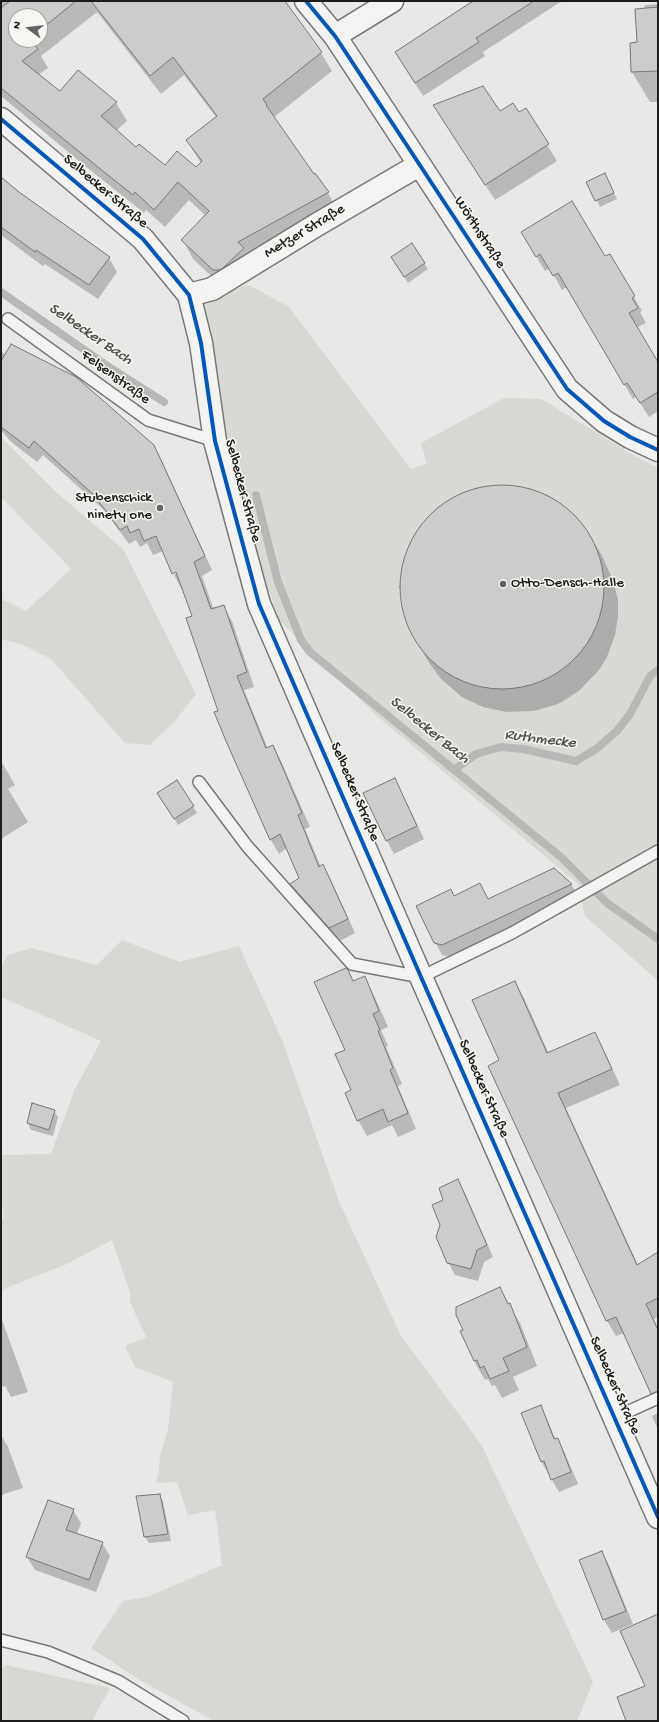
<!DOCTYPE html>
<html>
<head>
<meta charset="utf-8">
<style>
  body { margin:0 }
  #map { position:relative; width:659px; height:1722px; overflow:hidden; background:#e8e8e6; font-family:"Gochi Hand",sans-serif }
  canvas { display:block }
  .frame { position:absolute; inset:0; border:2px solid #1c1c1c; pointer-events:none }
  .north { position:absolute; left:8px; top:8px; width:40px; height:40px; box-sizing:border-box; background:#f6f6f2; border:1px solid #9f9f9c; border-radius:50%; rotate:285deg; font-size:11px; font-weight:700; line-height:16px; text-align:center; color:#1c1c1c }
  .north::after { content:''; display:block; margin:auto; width:14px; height:18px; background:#636363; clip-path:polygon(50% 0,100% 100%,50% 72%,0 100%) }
</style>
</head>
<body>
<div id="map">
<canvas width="659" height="1722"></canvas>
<div class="frame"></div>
<div class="north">N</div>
</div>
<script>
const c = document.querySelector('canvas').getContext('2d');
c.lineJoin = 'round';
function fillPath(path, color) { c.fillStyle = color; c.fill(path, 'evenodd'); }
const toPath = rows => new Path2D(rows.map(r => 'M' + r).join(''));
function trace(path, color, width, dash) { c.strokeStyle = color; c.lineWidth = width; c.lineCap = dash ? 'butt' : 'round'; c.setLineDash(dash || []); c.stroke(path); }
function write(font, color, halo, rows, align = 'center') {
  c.font = font + ' "Gochi Hand",sans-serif'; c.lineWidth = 3; c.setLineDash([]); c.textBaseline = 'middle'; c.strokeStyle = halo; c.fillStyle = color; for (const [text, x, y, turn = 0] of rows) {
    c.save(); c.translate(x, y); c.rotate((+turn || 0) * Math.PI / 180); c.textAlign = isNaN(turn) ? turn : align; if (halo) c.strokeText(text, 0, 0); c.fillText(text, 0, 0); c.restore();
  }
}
const built = toPath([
  [248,285,288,306,411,469,427,463,421,443,504,398,541,399,637,457,658,468,658,981,585,916,578,884,377,716,278,619,222,443,201,301],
  [1,437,55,491,123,549,196,694,176,720,150,745,125,743,51,659,23,645,1,639,1,599,26,611,71,569,1,497],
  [122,940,180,962,239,946,283,1042,338,1199,401,1336,481,1444,593,1682,577,1721,214,1721,138,1679,91,1648,123,1601,147,1597,222,1565,215,1510,188,1515,177,1482,156,1483,159,1470,160,1456,168,1429,173,1382,135,1367,125,1346,146,1337,130,1302,130,1292,112,1240,67,1264,1,1290,1,1218,4,1218,1,1199,1,1155,51,1154,74,1091,101,1041,1,997,1,969,7,955,31,948,97,965],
  [6,1665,110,1688,92,1721,1,1721,1,1669]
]);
const shadow = toPath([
  [1,1,284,1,321,53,332,71,273,118,314,176,315,175,328,193,338,211,224,288,193,259,183,240,206,216,189,200,165,227,146,210,144,213,85,166,1,96],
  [97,12,161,94,184,75,216,117,187,141,201,163,196,168,165,167,136,148,116,131,127,121,116,103,78,71,60,93,38,75,48,68,41,56],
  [16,16,40,16,40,40,16,40],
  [475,1,562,1,483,52,485,56,423,96,403,65],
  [658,4,658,102,650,102,632,72,631,43,638,43,645,5],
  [525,109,557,161,495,200,444,122,499,112,519,113],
  [605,174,617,199,600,207,587,182],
  [1,178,18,193,109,258,117,272,98,299,45,264,43,266,1,235],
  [522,232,605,258,609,255,642,311,640,312,646,323,636,328,658,364,658,411,649,417,636,397,633,399,567,287,562,290,550,268,545,271],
  [424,263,428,269,408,283,396,264],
  [1,351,5,355,154,446,162,461,212,570,202,576,214,610,223,606,232,621,254,687,244,690,268,749,273,746,281,761,310,827,305,829,321,867,323,866,331,880,355,933,338,942,299,898,291,884,300,879,287,848,279,854,271,840,227,740,193,617,183,587,181,588,174,575,181,570,163,551,153,555,147,543,140,547,136,540,129,544,104,510,43,455,37,462,10,441,1,430],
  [489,486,514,486,531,489,549,496,564,506,575,515,586,530,601,554,613,580,618,600,618,617,615,635,607,657,599,670,579,691,558,704,534,711,506,712,483,707,462,697,440,678,428,661,414,637,405,614,401,592,402,570,408,550,422,525,439,507,453,498,476,488],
  [1,761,15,785,8,789,28,822,1,839],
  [177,782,197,813,178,825,159,793],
  [402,793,424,839,394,854,387,841],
  [553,869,571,884,578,896,449,957,442,955,435,942,454,897,488,900],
  [348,970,354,982,364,978,373,993,388,1027,381,1030,388,1046,386,1047,402,1084,398,1086,416,1129,398,1137,392,1125,367,1136,358,1120,352,1091,346,1050],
  [515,982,524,998,549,1054,594,1033,603,1048,620,1085,566,1108,638,1265,658,1253,658,1317,654,1319,658,1328,658,1405,624,1333,616,1336,607,1321,489,1066,500,1061],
  [33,1104,54,1111,58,1117,53,1136,31,1130,28,1123],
  [458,1181,465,1193,493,1257,484,1262,478,1281,455,1275,448,1262,441,1225,445,1200],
  [500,1288,520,1323,537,1366,513,1377,519,1390,502,1398,495,1385,492,1386,488,1379,485,1380,474,1361,464,1330],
  [1,1317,28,1392,11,1397,5,1386,1,1387],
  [540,1407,547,1419,556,1440,557,1439,564,1451,578,1484,559,1492,541,1461],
  [658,1413,658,1430,652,1416],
  [1,1435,8,1447,23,1488,1,1495],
  [159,1495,163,1501,171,1541,149,1543,145,1537],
  [73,1510,81,1523,77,1534,102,1543,110,1556,96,1592,35,1570,27,1557],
  [602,1552,609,1565,633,1624,612,1633,604,1620,581,1560]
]);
const stream = toPath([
  [1,292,109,367,164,402],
  [256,495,278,582,301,640,310,652,562,858,607,903,658,939],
  [454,770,476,754,501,747,523,749,576,761,596,749,617,731,630,714,650,676,658,670]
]);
const building = toPath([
  [10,1,76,1,40,30,40,16,16,16,16,40,30,40,38,49,22,61,60,91,78,70,117,102,101,116,136,147,139,144,165,165,177,151,196,167,202,161,186,140,217,116,173,57,150,76,91,1,285,1,322,52,263,99,267,105,266,105,314,174,315,173,329,192,238,242,244,248,224,267,220,270,213,270,181,240,209,211,178,182,154,210,135,192,133,195,104,172,1,88,1,8,10,1],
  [473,1,534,1,476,38,479,42,415,83,395,52,473,1],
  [658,7,658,71,631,72,630,43,637,42,635,9,658,7],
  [483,86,500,111,513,103,519,112,526,108,549,144,485,185,433,105,483,86],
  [605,173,614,193,595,201,586,182,605,173],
  [1,177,19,192,110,257,89,285,36,250,35,252,1,227,1,177],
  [572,201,605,256,610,254,635,296,632,298,638,308,629,313,658,362,658,392,640,403,627,383,624,385,558,273,553,276,540,254,536,257,521,232,572,201],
  [412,243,425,263,404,277,391,257,412,243],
  [11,344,76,377,154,445,205,556,194,562,211,609,224,605,247,672,237,676,266,748,273,745,302,813,298,815,319,867,323,864,348,919,329,928,290,884,299,878,280,834,270,840,226,741,214,712,218,711,186,618,192,616,176,572,172,574,156,536,144,541,139,529,130,533,127,526,120,530,94,495,34,441,29,448,1,427,1,361,11,344],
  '400 587a102 102 0 1 1 204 0a102 102 0 1 1-204 0Z',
  [395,778,417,826,386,841,363,793,395,778],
  [177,780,194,806,174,819,157,793,177,780],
  [554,868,572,884,442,945,434,943,416,906,451,889,454,896,480,883,488,899,554,868],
  [346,968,348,970,353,981,365,976,379,1011,373,1014,380,1030,378,1031,393,1068,390,1070,408,1113,388,1122,383,1109,357,1121,345,1093,351,1090,335,1054,345,1050,314,982,346,968],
  [515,981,547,1053,595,1032,612,1069,558,1093,637,1265,658,1252,658,1298,646,1304,658,1330,658,1391,651,1394,616,1317,606,1321,488,1066,499,1060,472,1000,515,981],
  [32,1103,55,1110,49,1130,27,1123,32,1103],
  [458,1179,487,1245,477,1250,471,1269,447,1263,436,1237,440,1225,432,1205,443,1200,439,1188,458,1179],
  [500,1287,508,1304,510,1303,527,1347,503,1358,509,1371,490,1379,484,1366,480,1368,477,1360,474,1361,460,1331,463,1330,456,1315,456,1307,500,1287],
  [541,1405,554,1439,558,1438,571,1472,551,1480,544,1461,541,1462,521,1413,541,1405],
  [160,1494,168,1534,144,1537,136,1496,160,1494],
  [48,1500,74,1509,66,1530,103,1542,89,1580,26,1557,48,1500],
  [602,1551,626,1611,603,1620,579,1560,602,1551],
  [658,1614,658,1721,626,1721,617,1697,645,1686,620,1631,658,1614]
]);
const lane = toPath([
  [8,319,148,420,215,441],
  [199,782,247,846,352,964,421,977,512,933,658,851],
  [614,1418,658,1398],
  [1,1640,48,1652,118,1681,183,1721]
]);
const street = toPath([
  [306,1,335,36,567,389,604,421,630,437,658,450],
  [335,36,392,1],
  [189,295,212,289,318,224,419,165]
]);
const secondary = toPath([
  [1,119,143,239,189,295,201,343,215,441,259,604,421,977,658,1517]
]);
const cycleway = toPath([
  [306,1,335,36,567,389,604,421,630,437,658,450],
  [1,119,143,239,189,295,201,343,215,441,259,604,421,977,658,1517]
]);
const markers = [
  [160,508,4,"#636363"],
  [503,584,4,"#636363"]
];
const streetNames = [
  ["Selbecker Straße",105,192,40],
  ["Metzer Straße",305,232,-31],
  ["Wörthstraße",479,233,57],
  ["Felsenstraße",115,378,36],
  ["Selbecker Straße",242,491,75],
  ["Selbecker Straße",354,792,67],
  ["Selbecker Straße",483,1089,66],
  ["Selbecker Straße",614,1386,66]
];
const poiNames = [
  ["Stubenschick",152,499],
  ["ninety one",152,516],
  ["Otto-Densch-Halle",511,584,"left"]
];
const waterNames = [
  ["Selbecker Bach",90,335,34],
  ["Selbecker Bach",429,731,39],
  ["Ruthmecke",540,740,7]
];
fillPath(built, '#d8d8d5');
fillPath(shadow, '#0003');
trace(stream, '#b8b8b6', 8);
fillPath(building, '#ccccca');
trace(building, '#787877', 1);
trace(lane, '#787877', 14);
trace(street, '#787877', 25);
trace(secondary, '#787877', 25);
trace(lane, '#f3f3f1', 11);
trace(street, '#f3f3f1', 22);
trace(secondary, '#f3f3f1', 22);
trace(cycleway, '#0057b8', 4);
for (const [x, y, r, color] of markers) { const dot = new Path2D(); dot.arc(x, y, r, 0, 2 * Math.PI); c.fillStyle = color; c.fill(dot); trace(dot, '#f6f6f2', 1.5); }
write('15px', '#1c1c1c', '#f6f6f2', streetNames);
write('15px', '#1c1c1c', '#f6f6f2', poiNames, 'right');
write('italic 16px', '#525251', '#f6f6f2', waterNames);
</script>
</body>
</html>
